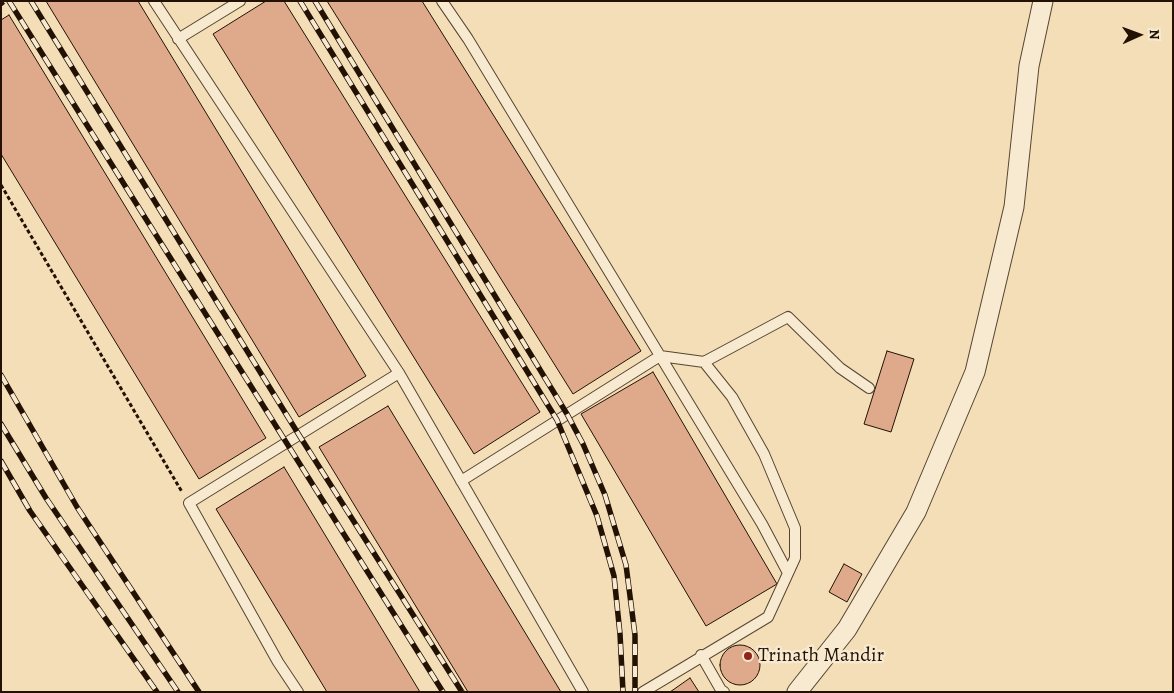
<!DOCTYPE html>
<html>
<head>
<meta charset="utf-8">
<style>
  body { margin:0 }
  #map { position:relative; width:1174px; height:693px; overflow:hidden; background:#f3deb8; font-family:Alegreya,serif }
  canvas { display:block }
  .frame { position:absolute; inset:0; border:2px solid #231203; pointer-events:none }
  .north { position:absolute; left:1114px; top:10px; width:50px; height:50px; -webkit-text-stroke:4px #f7ead1; paint-order:stroke; rotate:88deg; font-size:14px; font-weight:700; line-height:20px; text-align:center; color:#231203 }
  .north::after { content:''; display:block; margin:auto; width:18px; height:22px; background:#231203; clip-path:polygon(50% 0,100% 100%,50% 72%,0 100%) }
</style>
</head>
<body>
<div id="map">
<canvas width="1174" height="693"></canvas>
<div class="frame"></div>
<div class="north">N</div>
</div>
<script>
const c = document.querySelector('canvas').getContext('2d');
c.lineJoin = 'round';
function fillPath(path, color) { c.fillStyle = color; c.fill(path, 'evenodd'); }
const toPath = rows => new Path2D(rows.map(r => 'M' + r).join(''));
function trace(path, color, width, dash) { c.strokeStyle = color; c.lineWidth = width; c.lineCap = dash ? 'butt' : 'round'; c.setLineDash(dash || []); c.stroke(path); }
function write(font, color, halo, rows, align = 'center') {
  c.font = font + ' Alegreya,serif'; c.lineWidth = 4.5; c.setLineDash([]); c.textBaseline = 'middle'; c.strokeStyle = halo; c.fillStyle = color; for (const [text, x, y, turn = 0] of rows) {
    c.save(); c.translate(x, y); c.rotate((+turn || 0) * Math.PI / 180); c.textAlign = isNaN(turn) ? turn : align; if (halo) c.strokeText(text, 0, 0); c.fillText(text, 0, 0); c.restore();
  }
}
const building = toPath([
  [46,1,138,1,366,376,299,417,46,1],
  [266,1,284,1,540,412,474,454,213,34,266,1],
  [327,1,422,1,641,351,573,394,327,1],
  [9,15,266,438,199,479,1,154,1,20,9,15],
  [887,351,914,359,891,432,864,424,887,351],
  [653,372,777,584,706,626,581,414,653,372],
  [388,406,561,692,468,692,319,447,388,406],
  [284,467,420,692,327,692,216,509,284,467],
  [844,564,862,574,847,602,829,592,844,564],
  '720 665a20 20 0 1 1 40 0a20 20 0 1 1-40 0Z',
  [690,678,699,692,670,692,690,678]
]);
const path = toPath([
  [1,5,6,1],
  [1,185,182,492]
]);
const service = toPath([
  [154,1,399,373,583,692],
  [442,1,468,39,762,524,788,573],
  [178,39,240,1],
  [704,362,788,317,840,368,869,388],
  [461,481,660,356,704,362,732,397,764,454,795,528,795,558,768,617,643,692],
  [701,655,721,690,724,692],
  [298,692,278,662,189,503,399,373]
]);
const minor = toPath([
  [797,692,847,629,916,512,975,372,1014,207,1029,66,1043,1]
]);
const rail = toPath([
  [9,1,443,692],
  [31,1,299,435,462,692],
  [300,1,557,420,597,516,614,576,620,634,623,692],
  [315,1,567,414,583,444,605,495,626,565,635,635,635,692],
  [1,375,77,507,199,692],
  [1,424,46,498,178,692],
  [1,461,30,511,157,692]
]);
const markers = [
  [748,656,5,"#8f2418"]
];
const poiNames = [
  ["Trinath Mandir",758,656]
];
fillPath(building, '#dfa98b');
trace(building, '#231203', 1);
trace(service, '#574530', 12);
trace(minor, '#574530', 21);
trace(path, '#231203', 3, [4, 2.5]);
trace(service, '#f7ead1', 10);
trace(minor, '#f7ead1', 19);
trace(rail, '#231203', 5.5);
trace(rail, '#f7ead1', 4, [11]);
for (const [x, y, r, color] of markers) { const dot = new Path2D(); dot.arc(x, y, r, 0, 2 * Math.PI); c.fillStyle = color; c.fill(dot); trace(dot, '#f7ead1', 2); }
write('20px', '#231203', '#f7ead1', poiNames, 'left');
</script>
</body>
</html>
